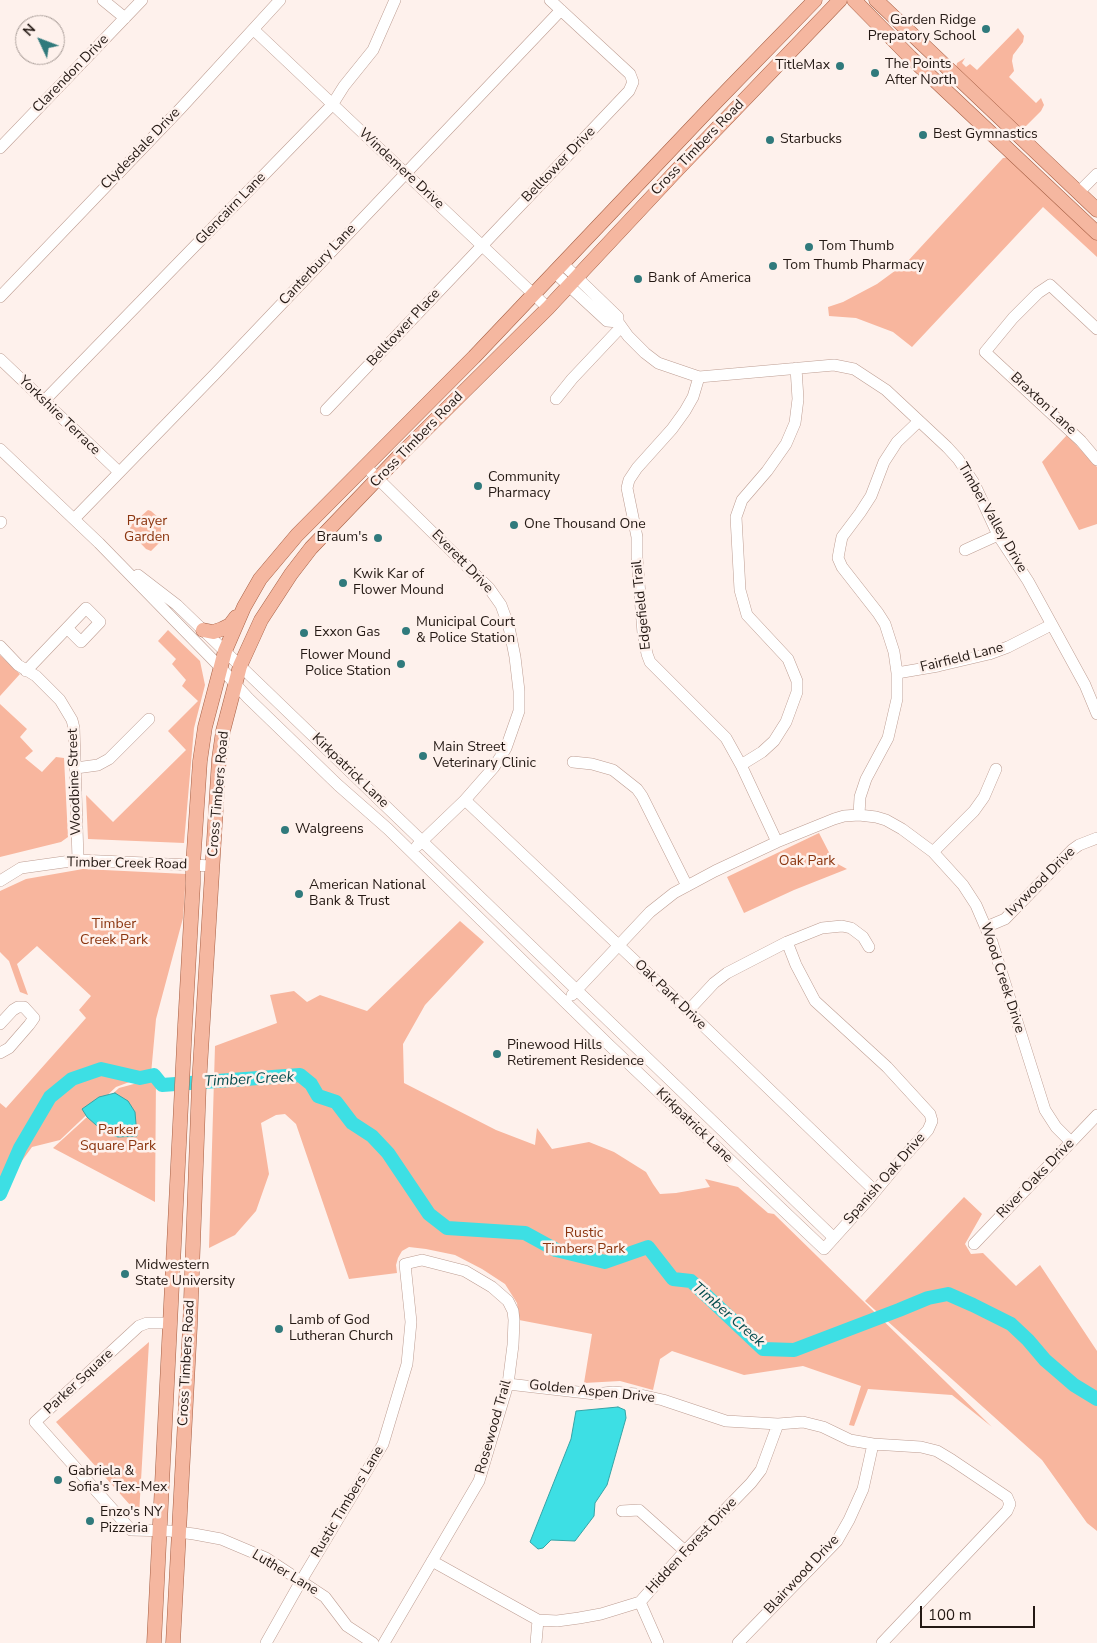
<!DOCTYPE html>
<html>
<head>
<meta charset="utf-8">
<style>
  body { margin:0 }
  #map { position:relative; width:1097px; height:1643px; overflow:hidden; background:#fef1ec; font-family:"Nunito Sans",sans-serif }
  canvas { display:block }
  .north { position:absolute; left:15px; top:15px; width:50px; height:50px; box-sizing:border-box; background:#fef1ec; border:1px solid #a79b96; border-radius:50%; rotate:313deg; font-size:14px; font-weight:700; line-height:20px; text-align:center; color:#241914 }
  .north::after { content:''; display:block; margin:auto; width:18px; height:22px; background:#307a7c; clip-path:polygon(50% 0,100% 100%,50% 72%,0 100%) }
  .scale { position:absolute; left:920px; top:1606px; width:115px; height:22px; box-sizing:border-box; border:2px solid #241914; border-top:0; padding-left:6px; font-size:15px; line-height:18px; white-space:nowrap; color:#241914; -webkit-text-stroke:4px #fef1ec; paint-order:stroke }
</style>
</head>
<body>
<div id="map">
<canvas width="1097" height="1643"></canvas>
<div class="north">N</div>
<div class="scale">100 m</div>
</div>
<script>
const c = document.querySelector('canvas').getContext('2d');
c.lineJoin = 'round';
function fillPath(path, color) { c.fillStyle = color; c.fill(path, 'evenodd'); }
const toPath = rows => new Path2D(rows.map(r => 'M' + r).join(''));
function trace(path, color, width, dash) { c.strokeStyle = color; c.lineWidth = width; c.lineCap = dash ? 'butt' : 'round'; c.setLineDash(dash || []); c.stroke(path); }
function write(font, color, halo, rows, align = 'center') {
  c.font = font + ' "Nunito Sans",sans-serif'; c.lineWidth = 5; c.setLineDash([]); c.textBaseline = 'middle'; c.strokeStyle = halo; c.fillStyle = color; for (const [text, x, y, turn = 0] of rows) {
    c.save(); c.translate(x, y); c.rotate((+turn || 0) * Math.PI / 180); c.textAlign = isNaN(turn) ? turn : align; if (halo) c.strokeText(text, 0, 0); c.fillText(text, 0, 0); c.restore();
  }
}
const green = toPath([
  [1018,28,1024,36,1023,42,1013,55,1012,61,1014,71,1009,77,1036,103,1041,98,1044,105,1041,111,1026,126,1019,128,956,68,957,63,965,58,962,63,966,67,970,64,977,70],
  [1011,157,1097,238,1097,257,1043,207,912,347,893,332,856,318,829,316,828,307,843,302,877,284,907,262,1003,158],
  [1067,435,1097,467,1097,524,1079,530,1042,462],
  [148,510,151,511,160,519,161,524,161,541,151,551,146,549,129,531,131,525],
  [168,630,200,661,205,685,194,728,184,843,88,839,86,795,113,822,186,750,168,731,198,701,182,686,186,680,172,664,176,659,158,641],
  [0,655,20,674,0,696],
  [0,704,27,729,20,737,33,751,25,758,42,772,56,757,64,758,68,837,61,842,0,857],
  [819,833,834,862,847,869,794,890,744,913,727,877],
  [83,869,186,874,183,918,156,1019,151,1074,116,1087,60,1140,32,1147,0,1191,0,1103,6,1108,86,1018,79,1010,91,996,37,946,17,964,28,995,20,992,9,961,0,952,0,891,26,879],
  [460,921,484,942,425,1005,403,1044,404,1083,496,1130,535,1145,537,1128,552,1149,589,1142,614,1152,646,1172,653,1184,660,1194,676,1193,710,1187,705,1179,738,1187,768,1213,774,1214,992,1427,952,1395,868,1389,854,1426,849,1425,861,1386,803,1366,744,1375,672,1351,660,1359,653,1390,620,1381,584,1383,592,1334,519,1320,517,1303,505,1284,482,1269,455,1255,426,1249,409,1247,402,1251,398,1258,396,1265,397,1273,349,1279,296,1124,285,1114,276,1115,261,1123,269,1174,256,1211,235,1235,209,1248,215,1046,277,1023,270,995,294,991,307,1002,320,995,367,1011],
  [156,1078,155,1202,53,1148,119,1088],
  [964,1197,982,1214,965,1244,971,1254,983,1253,1016,1286,1040,1265,1097,1351,1097,1531,1087,1523,1042,1460,865,1301],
  [149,1342,139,1515,56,1422]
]);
const water = toPath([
  [115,1093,128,1101,135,1112,137,1136,118,1137,105,1133,87,1117,82,1109,99,1097,115,1093],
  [618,1407,625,1410,626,1418,607,1485,595,1503,594,1516,575,1541,551,1540,543,1548,538,1549,530,1542,571,1439,576,1411,618,1407]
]);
const river = toPath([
  [0,1194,20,1148,50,1097,72,1079,101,1069,140,1078,154,1075,162,1085,300,1075,311,1084,318,1096,336,1102,352,1123,372,1136,388,1153,429,1214,447,1228,525,1233,556,1250,605,1262,648,1247,673,1279,691,1281,763,1349,794,1350,899,1310,928,1298,948,1294,973,1305,1011,1324,1028,1340,1045,1360,1074,1385,1097,1399]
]);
const minor = toPath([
  [103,0,125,18],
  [550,0,630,74,633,82],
  [254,30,548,308],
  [0,148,142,0],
  [1079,192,1097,174],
  [563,264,618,317,618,322,628,336,645,353,658,363,699,377,834,365,854,369,886,390,947,447,958,459,974,483,998,535,1028,581,1085,685,1097,714],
  [555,273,607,321,618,322],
  [0,297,181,108,280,0],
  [1097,329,1050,285,1038,293,1013,318,985,352,1081,441,1097,460],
  [0,359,119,472],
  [699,377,693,397,685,411,672,429,637,468,629,480,627,488,637,537,637,558,643,633,647,654,650,662,726,738,741,765,777,842],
  [556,399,572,379,621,327],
  [44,401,332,105,344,86,373,50,395,0],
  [326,410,629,91,633,82],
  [0,449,99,543,220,667,248,698,338,785,388,829,608,1044,824,1249,869,1199,902,1159,928,1130,932,1121,930,1114,887,1067,815,1001,796,965,787,942],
  [365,466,489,588,501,605,509,627,515,657,519,691,519,711,506,748,494,767,465,800,417,846],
  [74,519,215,374,561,10],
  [0,523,1,522],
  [965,550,998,535],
  [138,575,177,605,834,1238],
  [0,646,18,665,36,676,60,700,72,720,74,728,78,860],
  [26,671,67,628,86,608,100,622,81,642,67,628],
  [897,673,938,666,989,654,1008,647,1051,625],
  [573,762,592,764,613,770,637,789,642,796,687,886],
  [741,765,762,752,774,741,786,722,797,692,797,681,788,659,747,615,740,590,736,517,742,500,767,471,786,444,795,423,798,399,796,368],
  [76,768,98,765,109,759,149,719],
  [465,800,688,1011,875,1191],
  [859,815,860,797,866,779,888,738,897,699,897,673,894,652,885,624,878,613,842,567,838,558,840,547,842,537,860,513,871,496,884,462,897,442,919,421],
  [933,852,974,811,984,797,996,769],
  [0,881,21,868,78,860,213,866],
  [986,927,1005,919,1072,850,1079,845,1097,838],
  [572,995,650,912,674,893,715,871,777,842,834,819,844,816,859,815,876,817,886,820,902,829,933,852,963,885,976,905,992,942,1045,1110,1056,1127,1071,1142],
  [688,1011,714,983,727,973,787,942,822,928,842,926,851,928,863,937,869,947],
  [0,1024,13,1010,18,1007,24,1007,34,1018,29,1025,9,1048,0,1053],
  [974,1244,1097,1115],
  [170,1323,147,1323,139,1326,35,1422,131,1530,170,1531,194,1534,221,1539,266,1558,325,1597,347,1626,373,1643],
  [508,1384,595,1394,613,1392,636,1394,663,1400,726,1421,778,1424,803,1422,823,1427,850,1440,873,1444,921,1447,937,1451,952,1460,1007,1497,1010,1504,1007,1511,882,1643],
  [622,1511,639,1510,685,1551],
  [432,1561,538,1620,557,1621,579,1618,601,1614,640,1602,685,1551,751,1483,761,1470,778,1424],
  [640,1602,658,1643],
  [266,1643,301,1581,383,1444,407,1364,411,1322,405,1264,422,1260,465,1271,492,1287,508,1301,513,1311,514,1320,513,1345,508,1384,479,1481,384,1643],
  [536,1643,538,1620],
  [738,1643,837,1541,849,1520,863,1489,873,1444]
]);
const major = toPath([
  [854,0,910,57,1097,233],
  [876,0,1097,210],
  [203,630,213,632,222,629,230,625,236,617],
  [154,1643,185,1025,193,884,193,865,200,761,205,727,225,651,244,607,260,579,297,535,474,357,715,103,815,0],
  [173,1643,190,1326,199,1084,219,759,223,731,240,666,261,620,291,574,311,548,402,453,548,308,677,170,840,0]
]);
const markers = [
  [986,29,5,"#307a7c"],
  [840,66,5,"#307a7c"],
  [875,73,5,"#307a7c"],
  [923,135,5,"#307a7c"],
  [770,140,5,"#307a7c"],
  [809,247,5,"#307a7c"],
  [773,266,5,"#307a7c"],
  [638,279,5,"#307a7c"],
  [478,486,5,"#307a7c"],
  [514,525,5,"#307a7c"],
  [378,538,5,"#307a7c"],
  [343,583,5,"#307a7c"],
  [406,631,5,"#307a7c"],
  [304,633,5,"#307a7c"],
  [401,664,5,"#307a7c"],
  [423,756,5,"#307a7c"],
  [285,830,5,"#307a7c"],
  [299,894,5,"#307a7c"],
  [497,1054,5,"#307a7c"],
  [125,1274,5,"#307a7c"],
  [279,1329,5,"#307a7c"],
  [58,1480,5,"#307a7c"],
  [90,1521,5,"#307a7c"]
];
const poiNames = [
  ["Garden Ridge",976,21,"right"],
  ["Prepatory School",976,37,"right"],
  ["The Points",885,65],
  ["After North",885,81],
  ["TitleMax",830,66,"right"],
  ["Best Gymnastics",933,135],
  ["Starbucks",780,140],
  ["Tom Thumb",819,247],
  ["Tom Thumb Pharmacy",783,266],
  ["Bank of America",648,279],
  ["Community",488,478],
  ["Pharmacy",488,494],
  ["One Thousand One",524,525],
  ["Braum's",368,538,"right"],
  ["Kwik Kar of",353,575],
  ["Flower Mound",353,591],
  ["Municipal Court",416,623],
  ["& Police Station",416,639],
  ["Exxon Gas",314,633],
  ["Flower Mound",391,656,"right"],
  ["Police Station",391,672,"right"],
  ["Main Street",433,748],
  ["Veterinary Clinic",433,764],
  ["Walgreens",295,830],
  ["American National",309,886],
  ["Bank & Trust",309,902],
  ["Pinewood Hills",507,1046],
  ["Retirement Residence",507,1062],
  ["Midwestern",135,1266],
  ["State University",135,1282],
  ["Lamb of God",289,1321],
  ["Lutheran Church",289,1337],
  ["Gabriela &",68,1472],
  ["Sofia's Tex-Mex",68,1488],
  ["Enzo's NY",100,1513],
  ["Pizzeria",100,1529]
];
const streetNames = [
  ["Clarendon Drive",71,74,-46],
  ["Cross Timbers Road",698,148,-46],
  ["Clydesdale Drive",141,149,-46],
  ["Belltower Drive",559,165,-46],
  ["Windemere Drive",401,169,43],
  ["Glencairn Lane",231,209,-46],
  ["Canterbury Lane",318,265,-47],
  ["Belltower Place",404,328,-47],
  ["Braxton Lane",1043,404,43],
  ["Yorkshire Terrace",59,416,44],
  ["Cross Timbers Road",417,440,-46],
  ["Timber Valley Drive",992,518,60],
  ["Everett Drive",462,562,46],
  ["Edgefield Trail",642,605,-96],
  ["Fairfield Lane",962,658,-14],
  ["Kirkpatrick Lane",350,771,44],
  ["Woodbine Street",75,782,-92],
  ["Cross Timbers Road",219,794,-85],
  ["Timber Creek Road",127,864,1],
  ["Ivywood Drive",1041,882,-45],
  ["Wood Creek Drive",1002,978,72],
  ["Oak Park Drive",670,995,44],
  ["Kirkpatrick Lane",694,1126,44],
  ["Spanish Oak Drive",885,1179,-49],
  ["River Oaks Drive",1036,1179,-46],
  ["Cross Timbers Road",187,1363,-87],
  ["Parker Square",79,1382,-43],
  ["Golden Aspen Drive",592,1392,6],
  ["Rosewood Trail",494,1427,-74],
  ["Rustic Timbers Lane",348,1502,-59],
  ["Hidden Forest Drive",692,1546,-47],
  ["Luther Lane",285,1573,31],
  ["Blairwood Drive",802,1575,-47]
];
const parkNames = [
  ["Prayer",147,522],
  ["Garden",147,538],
  ["Oak Park",807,862],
  ["Timber",114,925],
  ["Creek Park",114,941],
  ["Parker",118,1131],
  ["Square Park",118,1147],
  ["Rustic",584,1234],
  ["Timbers Park",584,1250]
];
const waterNames = [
  ["Timber Creek",249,1080,-3],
  ["Timber Creek",728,1315,41]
];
fillPath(green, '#f8b69e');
fillPath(water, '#3ddfe4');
trace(water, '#36a4a6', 1);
trace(river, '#3ddfe4', 14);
trace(minor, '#bd9d92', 12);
trace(major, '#a76045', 15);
trace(minor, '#fff', 11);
trace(major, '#f5b7a0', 14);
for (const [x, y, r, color] of markers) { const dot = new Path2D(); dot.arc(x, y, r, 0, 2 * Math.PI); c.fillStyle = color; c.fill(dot); trace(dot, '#fef1ec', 2); }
write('14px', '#241914', '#fef1ec', poiNames, 'left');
write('14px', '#241914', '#fef1ec', streetNames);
write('14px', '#8b350f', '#fef1ec', parkNames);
write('italic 15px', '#054d4f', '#fef1ec', waterNames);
</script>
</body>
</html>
